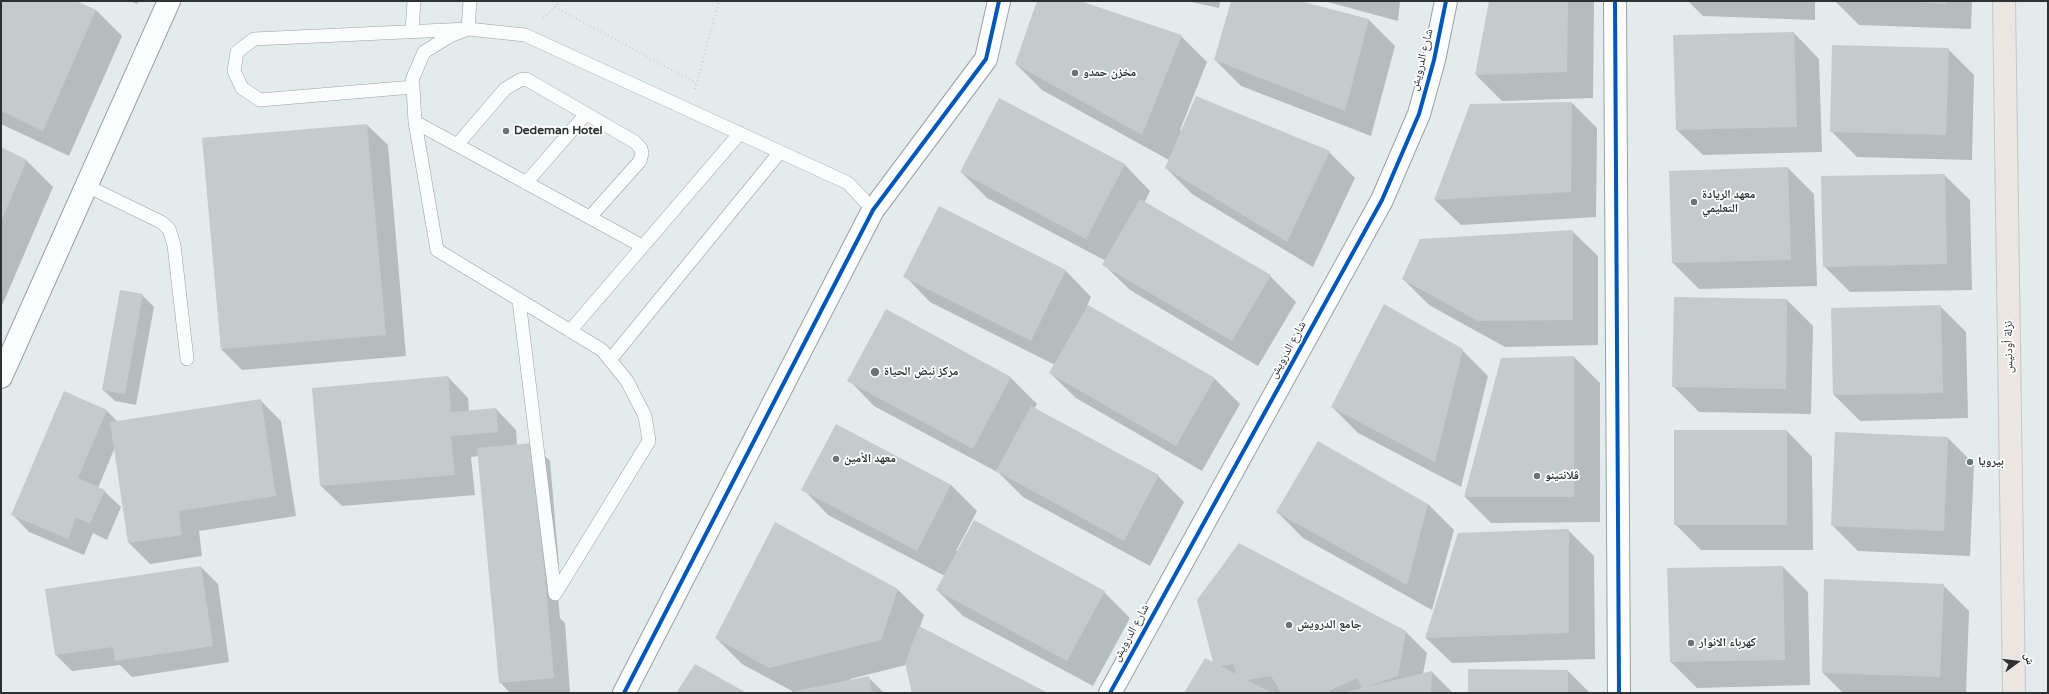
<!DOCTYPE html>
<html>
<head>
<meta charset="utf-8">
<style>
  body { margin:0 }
  #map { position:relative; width:2049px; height:694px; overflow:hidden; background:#e3ebed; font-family:"Varela Round","Noto Naskh Arabic",sans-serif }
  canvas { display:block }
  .frame { position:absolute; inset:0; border:2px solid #2c3233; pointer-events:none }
  .north { position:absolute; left:1997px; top:642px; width:40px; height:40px; -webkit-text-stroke:3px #fff; paint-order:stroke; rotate:75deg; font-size:11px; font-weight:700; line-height:16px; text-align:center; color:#2c3233 }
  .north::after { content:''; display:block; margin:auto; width:14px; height:18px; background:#2c3233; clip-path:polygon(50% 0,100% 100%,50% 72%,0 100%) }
</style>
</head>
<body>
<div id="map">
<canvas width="2049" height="694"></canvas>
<div class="frame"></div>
<div class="north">ش</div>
</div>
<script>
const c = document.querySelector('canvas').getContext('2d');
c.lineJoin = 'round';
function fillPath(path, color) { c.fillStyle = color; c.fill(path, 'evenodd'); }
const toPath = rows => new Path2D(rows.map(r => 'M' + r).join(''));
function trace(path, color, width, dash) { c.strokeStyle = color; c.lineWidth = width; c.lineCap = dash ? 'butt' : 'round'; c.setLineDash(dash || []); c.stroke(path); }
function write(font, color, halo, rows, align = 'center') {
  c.font = font + ' "Varela Round","Noto Naskh Arabic",sans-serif'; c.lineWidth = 3.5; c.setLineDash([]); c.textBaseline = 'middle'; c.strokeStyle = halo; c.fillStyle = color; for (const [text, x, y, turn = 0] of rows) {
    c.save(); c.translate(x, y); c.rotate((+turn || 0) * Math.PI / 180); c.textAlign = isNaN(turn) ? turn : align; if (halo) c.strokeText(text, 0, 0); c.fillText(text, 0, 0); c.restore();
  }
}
const shadow = toPath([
  [1,1,73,1,96,10,122,36,69,156,1,124],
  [130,1,139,1,137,4],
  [1038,1,1076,1,1181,36,1207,62,1180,130,1329,152,1355,178,1313,267,1192,194,1166,168,1169,160,1042,90,1016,64],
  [1187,1,1220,1,1219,8],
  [1232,1,1296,1,1369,20,1395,46,1371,136,1241,86,1215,60],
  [1324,1,1400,1,1398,21],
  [1490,1,1594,1,1593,98,1502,101,1476,75],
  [1688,1,1815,1,1815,20,1703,16],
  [1835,1,1972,1,1971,29,1859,25],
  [1794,33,1819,59,1822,152,1703,155,1677,130],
  [1948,49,1974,75,1972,160,1857,157,1831,131],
  [1000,99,1125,165,1150,191,1144,203,1270,276,1296,302,1258,366,1130,290,1104,265,1106,261,987,198,961,172],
  [1572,103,1597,128,1596,217,1461,225,1435,200],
  [367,125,388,145,406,356,242,370,221,349,203,138],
  [1,148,27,161,53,187,1,308],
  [1788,168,1814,194,1817,286,1699,289,1673,263,1670,172],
  [1944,175,1970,200,1972,290,1850,292,1824,266],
  [939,207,1066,271,1091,297,1087,306,1215,379,1240,404,1202,471,1076,398,1050,373,1055,365,930,302,905,276],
  [1572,231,1598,256,1598,345,1505,347,1429,305,1403,279],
  [142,295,154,307,136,405,115,401,103,390],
  [1787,300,1813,326,1811,414,1699,412,1673,386],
  [1940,306,1966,332,1968,418,1860,421,1834,395,1832,309],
  [887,310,1011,378,1037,404,1034,409,1158,476,1184,502,1150,566,1023,497,999,473,874,406,849,380],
  [1462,350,1488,376,1461,487,1358,433,1332,407],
  [1574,357,1600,383,1600,522,1491,523,1465,497,1502,359],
  [448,377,468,398,469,412,496,409,516,430,517,445,533,444,550,461,559,566,555,566,560,618,565,623,570,693,510,693,500,682,479,456,471,457,475,495,342,506,321,486],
  [260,400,281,421,296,516,199,531,202,556,150,564,129,543,115,447,98,488,104,491,121,507,107,540,93,533,84,555,29,532,13,515,106,410,118,422],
  [836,425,951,485,977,511,956,551,1104,592,1130,618,1093,686,963,616,937,590,945,576,828,515,803,489],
  [1787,431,1812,457,1813,550,1701,550,1675,524],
  [1948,438,1974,464,1970,556,1858,551,1832,525],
  [1428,504,1454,530,1432,610,1303,538,1277,512],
  [775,523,898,590,924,615,920,627,1046,693,913,693,906,665,850,679,850,681,869,678,884,693,792,693,792,691,742,664,716,638],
  [1568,530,1594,556,1595,659,1452,663,1426,638],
  [1239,544,1406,632,1427,653,1423,674,1432,672,1453,693,1185,693,1215,664],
  [201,567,218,584,229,662,132,677,120,665,72,671,56,655],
  [1783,567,1808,592,1810,685,1697,688,1671,662],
  [1943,585,1969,611,1966,693,1843,693,1823,673],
  [1568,671,1590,693,1469,693]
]);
const building = toPath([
  [1,1,76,1,96,10,43,131,1,111],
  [1037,1,1080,1,1182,35,1142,135,1015,64],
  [1231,1,1300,1,1369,19,1345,111,1214,60],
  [1489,1,1568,1,1567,72,1475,75],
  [1908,1,1946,1,1945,4],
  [1794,32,1797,127,1676,130,1673,35],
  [1832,45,1949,48,1946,135,1830,132],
  [1196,96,1330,151,1287,242,1165,168],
  [999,98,1125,164,1086,239,960,172],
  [1572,102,1571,192,1434,200,1470,104],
  [367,124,386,335,221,349,202,138],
  [1,147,27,160,1,222],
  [1788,167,1791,260,1672,263,1669,171],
  [1945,174,1947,264,1823,267,1821,176],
  [1140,199,1271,275,1232,341,1102,265],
  [939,206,1066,270,1031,341,903,277],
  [1573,230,1573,320,1478,321,1402,279,1420,239],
  [120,290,143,294,125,394,102,390],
  [1674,297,1787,299,1786,389,1672,387],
  [1384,304,1463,349,1435,462,1331,407],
  [1088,305,1215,378,1176,446,1049,373],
  [1941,305,1943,393,1833,395,1831,308],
  [886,309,1011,377,973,449,847,381],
  [1574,356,1574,497,1464,497,1501,358],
  [448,376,451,412,496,408,498,432,451,436,455,475,320,486,312,388],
  [64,391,107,410,78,478,105,490,90,524,76,517,68,539,11,515],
  [261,399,276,496,179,511,182,535,128,543,110,422],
  [1031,406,1159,475,1124,541,996,471],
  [836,424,951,485,917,551,801,490],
  [1674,430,1787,430,1787,525,1674,525],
  [1835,432,1948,437,1944,531,1831,526],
  [1318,441,1428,504,1407,585,1276,512],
  [533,443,554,678,499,683,477,448],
  [974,520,1105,591,1067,661,936,590],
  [775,522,898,589,881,640,769,668,715,638],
  [1569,529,1569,633,1425,638,1458,533],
  [1239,543,1406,631,1398,676,1366,687,1432,671,1431,693,1342,693,1362,688,1357,678,1329,691,1330,693,1281,693,1271,676,1247,680,1273,693,1184,693,1205,658,1213,662,1197,600],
  [1233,664,1236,674,1221,666],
  [201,566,213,646,115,661,113,647,55,655,45,589],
  [1783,566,1785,660,1670,662,1667,568],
  [1824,579,1944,584,1940,677,1822,673],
  [919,626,1048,693,912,693,905,663],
  [695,664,747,693,676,693],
  [1468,669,1568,670,1568,693,1468,693],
  [869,676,872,693,791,693,791,692]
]);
const path = toPath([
  [555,7,696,83],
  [543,18,561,1],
  [695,89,719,1]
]);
const service = toPath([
  [412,31,414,1],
  [413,87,260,100,242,88,234,71,237,52,254,39,468,29,470,1],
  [415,122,642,246],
  [457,145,505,89,520,80,526,79,635,142,641,149,642,153,640,161,590,217],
  [526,183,586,114],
  [87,186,161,222,169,229,174,245,187,359],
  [519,300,555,594,649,441,645,416,627,381,602,350,437,250,415,122,413,87,412,80,424,52,450,36,468,29,525,35,848,183,873,210],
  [570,331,740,133],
  [610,360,780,152]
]);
const minor = toPath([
  [1,377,169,1],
  [624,693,873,210,986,59,999,1],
  [1110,693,1382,200,1419,114,1434,60,1446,1]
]);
const tertiary = toPath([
  [1615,1,1619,693]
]);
const primary = toPath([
  [2004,1,2014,693]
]);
const cycleway = toPath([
  [1615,1,1619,693],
  [624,693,873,210,986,59,999,1],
  [1110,693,1382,200,1419,114,1434,60,1446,1]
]);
const markers = [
  [1075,73,4,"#6c7374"],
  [506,131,4,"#6c7374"],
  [1694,202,4,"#6c7374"],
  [875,372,5,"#6c7374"],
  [836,459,4,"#6c7374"],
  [1970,462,4,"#6c7374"],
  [1537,476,4,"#6c7374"],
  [1289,625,4,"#6c7374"],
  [1691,643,4,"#6c7374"]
];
const streetNames = [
  ["شارع الدرويش",1422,60,-76],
  ["نزلة أودنيس",2009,347,-91],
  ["شارع الدرويش",1288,350,-61],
  ["شارع الدرويش",1131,633,-61]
];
const poiNames = [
  ["مخزن حمدو",1083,73],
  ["Dedeman Hotel",514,131],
  ["معهد الريادة",1702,195],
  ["التعليمي",1702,209],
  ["مركز نبض الحياة",884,372],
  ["معهد الأمين",844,459],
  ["بيرويا",1978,462],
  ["ڤلانتينو",1545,476],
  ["جامع الدرويش",1297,625],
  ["كهرباء الانوار",1699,643]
];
fillPath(shadow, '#0003');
fillPath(building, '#c5cbcd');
trace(service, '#9aa0a2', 14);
trace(minor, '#9aa0a2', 24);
trace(tertiary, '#9aa0a2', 24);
trace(primary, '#c2c7c8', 24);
trace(path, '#d3d5d5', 2.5, [1, 3]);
trace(service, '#fbfcfc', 13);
trace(minor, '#fbfcfc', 22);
trace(tertiary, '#fbfcfc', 22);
trace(primary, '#ece6e3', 22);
trace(cycleway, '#0057b8', 4);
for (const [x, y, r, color] of markers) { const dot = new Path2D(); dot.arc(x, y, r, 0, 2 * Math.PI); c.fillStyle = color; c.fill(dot); trace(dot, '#fff', 1.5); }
write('12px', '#2c3233', '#fff', streetNames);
write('bold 12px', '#2c3233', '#fff', poiNames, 'left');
</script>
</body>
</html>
